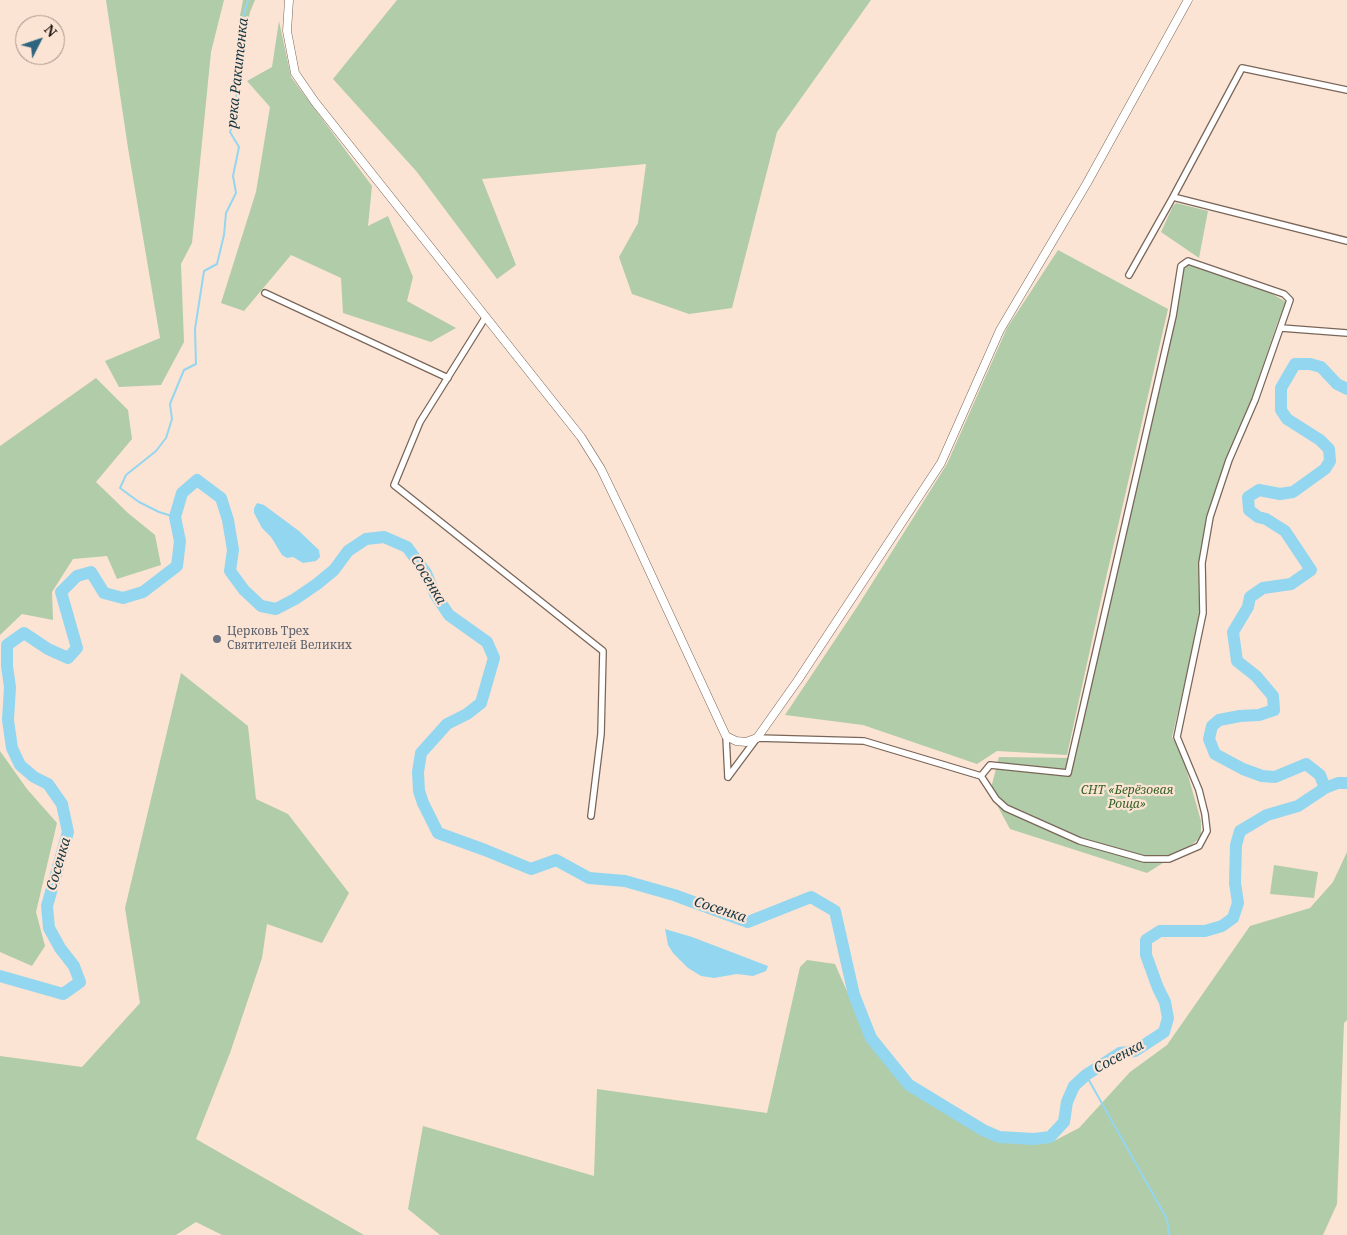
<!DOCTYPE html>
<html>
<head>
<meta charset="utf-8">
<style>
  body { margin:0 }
  #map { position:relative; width:1347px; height:1235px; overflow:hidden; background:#fce4d5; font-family:"Noto Serif",serif }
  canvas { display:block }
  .north { position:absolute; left:15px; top:15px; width:50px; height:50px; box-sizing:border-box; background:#fce4d5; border:1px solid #a39287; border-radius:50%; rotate:49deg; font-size:14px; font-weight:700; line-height:20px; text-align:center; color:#1e1611 }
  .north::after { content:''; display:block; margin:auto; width:18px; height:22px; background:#2d657f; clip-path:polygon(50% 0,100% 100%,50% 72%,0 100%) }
</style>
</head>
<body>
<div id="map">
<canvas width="1347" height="1235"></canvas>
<div class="north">N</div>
</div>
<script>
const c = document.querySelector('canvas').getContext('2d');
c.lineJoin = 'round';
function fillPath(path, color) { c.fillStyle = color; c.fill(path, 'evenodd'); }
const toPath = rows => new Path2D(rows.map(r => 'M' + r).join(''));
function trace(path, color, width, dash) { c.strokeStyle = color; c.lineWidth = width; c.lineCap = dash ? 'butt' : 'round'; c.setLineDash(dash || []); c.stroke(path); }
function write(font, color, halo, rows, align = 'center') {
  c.font = font + ' "Noto Serif",serif'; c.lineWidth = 4.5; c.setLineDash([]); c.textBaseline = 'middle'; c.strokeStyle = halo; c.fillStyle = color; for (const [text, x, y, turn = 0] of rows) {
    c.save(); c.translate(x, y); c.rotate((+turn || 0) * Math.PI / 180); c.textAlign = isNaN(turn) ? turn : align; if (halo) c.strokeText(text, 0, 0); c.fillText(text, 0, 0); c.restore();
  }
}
const green = toPath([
  [106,0,224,0,211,52,192,243,181,264,184,342,161,385,119,387,105,361,160,338,128,148],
  [243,0,255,0,250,12,238,73,239,21],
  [397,0,871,0,777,132,732,308,689,314,632,294,619,257,638,223,646,164,482,179,516,265,497,279,417,172,333,79],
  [279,21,291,77,372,186,368,226,388,216,413,277,407,301,456,328,431,342,343,313,341,278,291,255,244,311,221,303,256,192,270,107,247,81,272,67],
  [1176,203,1208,211,1199,258,1161,232,1173,206],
  [1058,250,1168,309,1100,604,1067,755,997,751,977,764,863,725,785,715,859,604,947,464,1007,328],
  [1188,262,1262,288,1286,302,1277,324,1204,540,1201,614,1172,737,1181,751,1201,821,1201,837,1190,846,1147,873,1010,829,990,792,999,757,1075,758,1184,269],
  [96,378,128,410,132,439,96,482,128,513,155,535,161,565,117,579,107,556,73,559,52,592,53,620,22,614,0,635,0,446],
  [181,673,248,726,256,799,288,814,349,893,322,943,267,924,262,958,230,1053,196,1139,364,1235,222,1235,196,1222,176,1235,0,1235,0,1056,82,1067,140,1003,125,908],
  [0,751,27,789,57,823,36,912,45,946,32,966,0,952],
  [1347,852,1347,1020,1344,1023,1337,1204,1323,1235,440,1235,408,1209,423,1126,594,1176,597,1089,767,1113,800,967,807,960,835,964,868,1039,897,1076,908,1087,997,1139,1002,1140,1054,1141,1079,1128,1130,1072,1167,1045,1250,926,1310,908,1333,882],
  [1274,865,1318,872,1314,898,1270,894]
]);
const water = toPath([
  [257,503,264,505,299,531,319,550,320,557,316,561,303,563,293,557,287,558,282,555,271,537,262,528,254,513,254,508],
  [665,929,692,937,768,966,766,971,753,976,737,974,714,978,701,976,688,968,673,953,668,945]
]);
const stream = toPath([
  [175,517,159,512,139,502,120,488,126,475,156,451,166,438,172,419,170,404,179,382,184,370,196,364,195,329,204,271,217,264,224,235,226,213,236,193,233,176,239,147,230,132,235,116,242,22,248,0],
  [1086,1075,1167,1219,1169,1235]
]);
const river = toPath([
  [1325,788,1338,783,1347,783],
  [0,976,63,994,80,982,74,966,60,948,49,928,47,906,68,832,62,804,48,784,34,777,20,765,12,748,8,720,10,687,7,666,7,645,24,633,48,649,68,658,77,648,61,592,77,576,91,572,104,593,123,598,143,592,177,566,180,541,175,517,182,493,197,480,221,498,228,520,233,550,230,571,244,590,261,606,276,609,295,599,317,584,334,570,348,551,366,539,384,537,407,547,426,573,435,594,449,615,487,642,494,658,481,703,467,714,447,724,421,753,418,772,419,791,423,803,438,833,485,850,531,869,556,860,589,878,625,881,674,895,748,922,811,897,835,911,854,995,871,1038,909,1085,983,1130,999,1137,1034,1139,1050,1137,1064,1122,1067,1102,1074,1086,1086,1075,1120,1053,1135,1051,1164,1032,1168,1018,1165,1002,1158,988,1146,955,1146,940,1160,931,1205,931,1222,926,1233,918,1238,903,1235,883,1236,845,1240,831,1267,815,1298,806,1325,788,1320,775,1306,764,1275,777,1262,776,1243,769,1215,754,1209,739,1212,726,1219,720,1240,716,1259,715,1274,710,1273,696,1256,676,1237,661,1233,632,1248,607,1250,597,1263,588,1291,584,1311,570,1285,531,1266,519,1258,517,1249,510,1248,497,1259,490,1280,494,1293,492,1325,469,1330,461,1329,449,1320,440,1287,419,1281,410,1281,388,1295,364,1310,364,1321,367,1337,384,1347,389]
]);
const minor = toPath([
  [1173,197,1347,241],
  [1129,275,1173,197,1242,68,1347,90],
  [265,293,448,378],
  [485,318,420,422,394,485,603,651,601,734,591,816],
  [1281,328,1347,333],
  [726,736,728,777],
  [728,777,757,738,864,741,981,776,990,765,1068,773,1173,316,1181,266,1188,261,1284,294,1290,300,1255,400,1229,460,1210,517,1202,563,1203,613,1177,737,1199,790,1205,814,1207,831,1199,846,1169,859,1144,859,1080,841,1006,808,996,799,981,776]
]);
const tertiary = toPath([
  [289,0,287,31,295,73,315,102,581,437,601,469,629,527,726,736,736,741,746,742,757,738,798,680,941,463,1000,330,1087,183,1188,0]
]);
const markers = [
  [217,639,5,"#6b7280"]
];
const worshipNames = [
  ["Церковь Трех",227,632],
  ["Святителей Великих",227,646]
];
const parkNames = [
  ["СНТ «Берёзовая",1127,791],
  ["Роща»",1127,805]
];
const waterNames = [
  ["река Ракитенка",238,73,-84],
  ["Сосенка",428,580,59],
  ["Сосенка",59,864,-74],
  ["Сосенка",720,910,18],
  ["Сосенка",1119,1057,-28]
];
fillPath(green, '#b0cca8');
fillPath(water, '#93d6ef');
trace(stream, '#93d6ef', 2);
trace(river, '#93d6ef', 12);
trace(minor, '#796658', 8);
trace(tertiary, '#796658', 9);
trace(minor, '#fff', 5.5);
trace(tertiary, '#fff', 8);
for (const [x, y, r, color] of markers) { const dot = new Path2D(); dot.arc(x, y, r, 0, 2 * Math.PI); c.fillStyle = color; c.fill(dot); trace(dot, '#fce4d5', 2); }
write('12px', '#5b616d', '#fce4d5', worshipNames, 'left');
write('italic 12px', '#346224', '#fce4d5', parkNames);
write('italic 14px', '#163641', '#fce4d5', waterNames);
</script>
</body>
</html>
